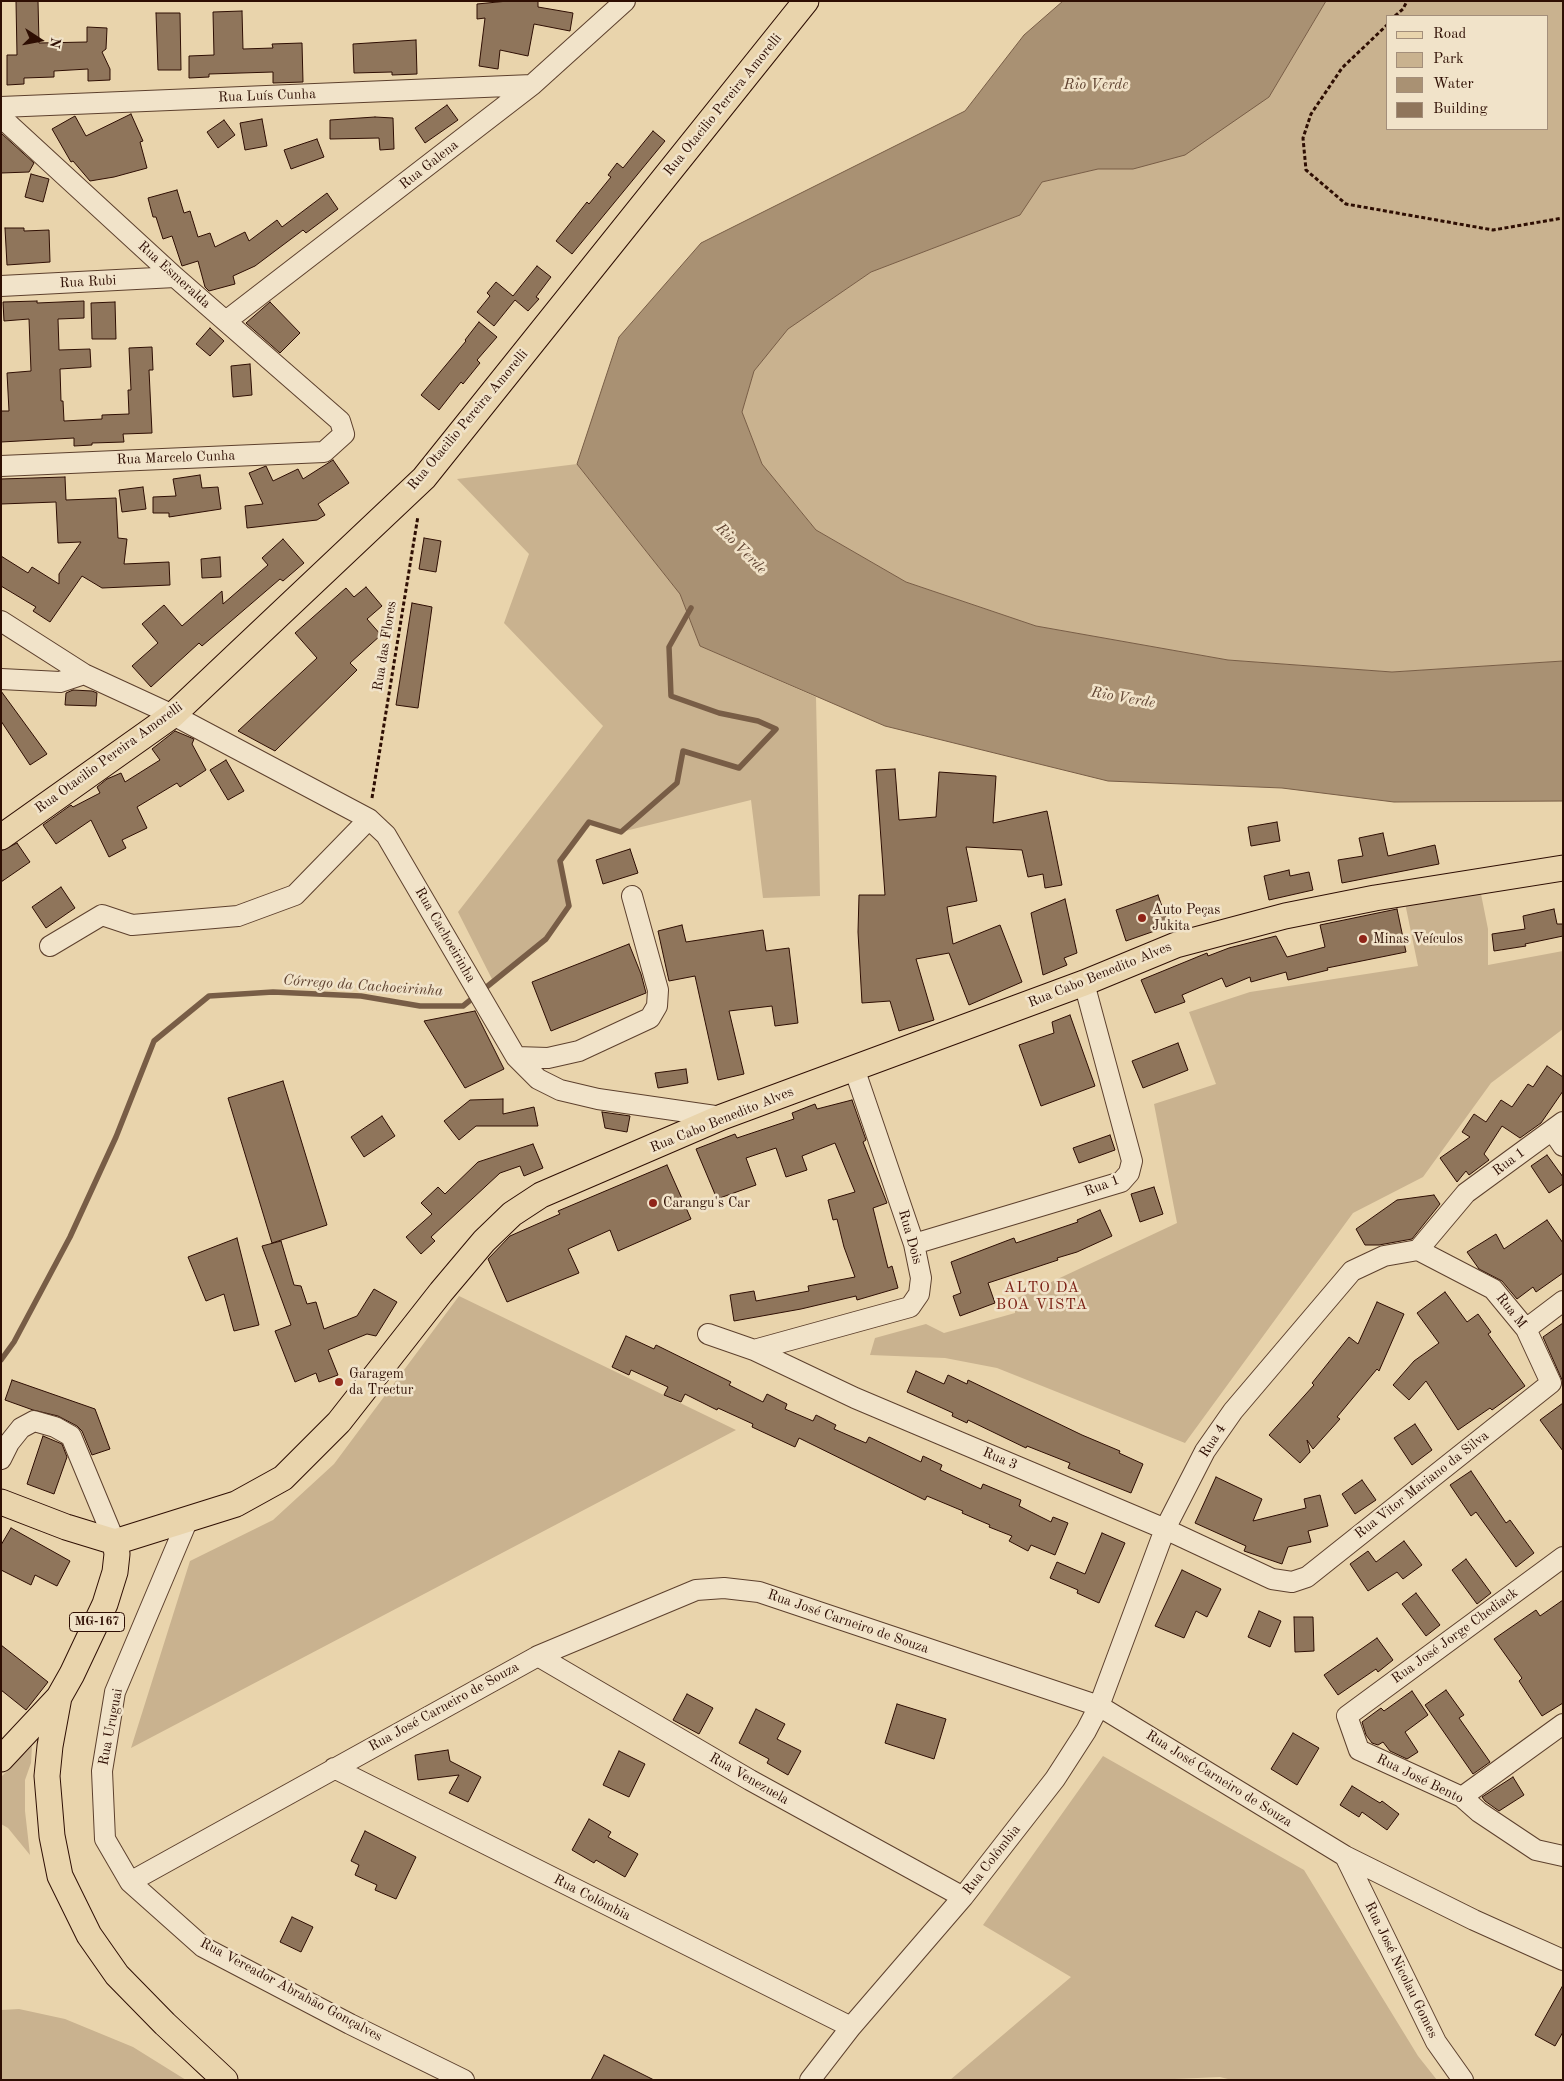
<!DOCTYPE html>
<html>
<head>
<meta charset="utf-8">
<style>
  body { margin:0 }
  #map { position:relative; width:1564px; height:2081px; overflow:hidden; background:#e9d4ac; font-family:"Old Standard TT",serif }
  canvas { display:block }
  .frame { position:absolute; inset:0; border:2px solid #2e0e03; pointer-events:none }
  .legend { position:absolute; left:1386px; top:15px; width:162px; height:115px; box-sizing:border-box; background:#f1e3c9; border:1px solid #a38e7a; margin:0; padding:6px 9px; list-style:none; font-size:15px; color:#2e0e03 }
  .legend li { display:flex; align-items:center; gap:10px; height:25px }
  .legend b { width:25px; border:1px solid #a38e7a }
  .north { position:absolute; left:15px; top:15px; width:50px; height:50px; -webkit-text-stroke:4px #f1e3c9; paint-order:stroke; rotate:101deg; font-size:14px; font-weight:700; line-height:20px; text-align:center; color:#2e0e03 }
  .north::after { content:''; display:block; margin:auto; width:18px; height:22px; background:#2e0e03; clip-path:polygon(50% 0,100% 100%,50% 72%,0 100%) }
</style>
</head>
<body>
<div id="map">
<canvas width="1564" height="2081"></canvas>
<div class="frame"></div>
<ul class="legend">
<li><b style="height:6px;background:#e9d4ac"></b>Road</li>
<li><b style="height:14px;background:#c9b28f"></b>Park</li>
<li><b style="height:14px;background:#a99173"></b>Water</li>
<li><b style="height:14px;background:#8f755b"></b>Building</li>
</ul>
<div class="north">N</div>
</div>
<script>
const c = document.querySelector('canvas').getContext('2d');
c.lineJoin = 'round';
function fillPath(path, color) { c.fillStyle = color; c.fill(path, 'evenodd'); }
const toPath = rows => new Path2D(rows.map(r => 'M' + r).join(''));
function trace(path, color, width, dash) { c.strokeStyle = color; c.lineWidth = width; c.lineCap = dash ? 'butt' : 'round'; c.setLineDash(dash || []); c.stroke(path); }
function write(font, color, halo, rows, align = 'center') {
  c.font = font + ' "Old Standard TT",serif'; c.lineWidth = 5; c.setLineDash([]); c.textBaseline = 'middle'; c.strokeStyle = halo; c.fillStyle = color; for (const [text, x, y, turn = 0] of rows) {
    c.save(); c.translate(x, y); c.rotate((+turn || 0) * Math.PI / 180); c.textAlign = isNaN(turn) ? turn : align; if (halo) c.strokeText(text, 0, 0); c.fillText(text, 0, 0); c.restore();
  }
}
const green = toPath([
  [1326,1,1563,1,1563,661,1392,672,1228,660,1036,626,906,582,816,530,762,464,742,412,754,371,787,329,871,272,1020,215,1042,182,1098,169,1133,169,1269,97],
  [1388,16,1548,16,1548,129,1388,129],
  [577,464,680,594,700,646,816,697,820,896,763,898,751,800,621,832,589,822,560,861,569,906,546,939,493,981,458,912,603,726,504,623,529,554,457,479],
  [1481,894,1488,929,1488,965,1563,951,1563,1029,1491,1083,1423,1177,1353,1213,1185,1443,997,1368,945,1358,870,1355,875,1338,926,1324,944,1333,1015,1313,1015,1299,1177,1223,1154,1104,1216,1084,1189,1012,1250,992,1418,966,1405,903],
  [459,1296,736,1430,131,1748,190,1561,273,1520,334,1464],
  [32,1746,31,1763,25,1780,25,1811,30,1855,8,1828,1,1824,1,1777],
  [1103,1756,1304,1870,1418,2056,1437,2080,1232,2080,1220,2077,1152,2080,950,2080,1071,1977,983,1925],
  [19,2009,65,2019,133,2047,186,2080,1,2080,1,2010]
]);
const water = toPath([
  [1063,1,1326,1,1269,97,1185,155,1133,169,1098,169,1042,182,1020,215,871,272,788,329,754,371,742,412,762,464,816,530,906,582,1036,626,1228,660,1392,672,1563,661,1563,801,1394,802,1282,788,1108,781,885,726,700,646,680,594,577,464,619,337,701,243,965,111,1024,35,1063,1]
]);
const stream = toPath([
  [1,1360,14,1342,70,1237,116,1137,154,1041,209,996,273,992,361,996,420,1006,463,1006,546,939,569,906,560,861,589,822,621,832,677,783,683,751,739,768,776,729,758,721,719,713,671,696,669,647,691,608]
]);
const building = toPath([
  [16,1,38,1,39,43,87,42,87,27,107,28,106,49,102,52,110,69,110,80,88,81,88,69,54,71,54,77,24,78,24,84,7,85,7,55,17,55,16,1],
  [508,1,538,1,538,7,573,13,570,31,534,24,528,56,500,50,498,69,479,66,485,18,477,19,477,4,508,1],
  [242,11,243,49,273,48,272,44,302,43,303,82,273,83,273,72,209,74,209,77,189,78,189,56,214,55,213,12,242,11],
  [156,13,180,13,181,70,158,70,156,13],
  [416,40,417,74,392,75,392,72,354,73,353,44,416,40],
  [447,105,458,120,425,143,415,128,447,105],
  [131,114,143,141,140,142,147,168,114,177,90,181,73,161,71,162,52,129,75,116,86,136,131,114],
  [375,117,393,118,394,149,380,150,379,138,330,139,330,120,375,117],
  [262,119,267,146,245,150,240,123,262,119],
  [224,120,235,135,218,148,207,132,224,120],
  [653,131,665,141,572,254,556,241,587,202,589,204,611,177,608,175,617,163,623,168,653,131],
  [1,133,34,163,29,172,1,173,1,133],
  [317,139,324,157,291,169,284,150,317,139],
  [31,174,49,179,43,202,25,197,31,174],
  [177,190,184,213,190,211,198,237,210,233,215,247,245,232,249,241,277,220,282,227,327,193,338,209,306,233,303,230,255,266,233,276,235,284,209,291,205,287,198,261,182,266,172,236,163,239,156,217,153,217,148,198,177,190],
  [5,228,24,228,24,231,49,230,50,262,7,265,5,228],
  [537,266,551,277,536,297,539,299,528,311,515,300,494,326,477,312,490,296,487,293,496,282,513,296,537,266],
  [37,301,37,303,84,301,84,318,58,319,59,350,90,349,91,367,60,369,61,401,63,401,64,421,102,419,102,415,129,414,128,390,131,390,129,348,152,347,153,370,149,370,152,433,123,434,124,442,92,443,92,445,74,446,74,438,1,442,1,411,9,411,7,373,31,371,29,319,4,321,3,302,37,301],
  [115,302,116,339,92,339,91,303,115,302],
  [270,302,300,333,280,353,246,323,270,302],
  [479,322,497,337,477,360,480,363,463,384,461,382,439,410,421,395,466,341,465,340,479,322],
  [210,328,224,341,210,356,196,344,210,328],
  [250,364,252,395,233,397,231,366,250,364],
  [333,460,349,483,318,504,325,515,317,520,247,528,245,506,263,504,249,473,266,466,273,481,298,469,303,479,333,460],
  [200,475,202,488,218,487,221,509,169,517,169,513,153,513,153,497,176,496,173,479,200,475],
  [65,477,66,500,116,498,118,538,127,539,124,564,169,562,170,585,102,588,82,576,50,622,33,611,36,607,1,586,1,556,28,573,32,567,59,584,59,574,81,542,58,543,56,502,1,504,1,479,65,477],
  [143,487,146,509,122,512,119,490,143,487],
  [424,538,441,541,436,572,419,569,424,538],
  [283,539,304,563,283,581,280,579,202,646,199,643,151,687,132,666,158,643,142,624,164,605,182,626,222,591,223,604,268,565,262,558,283,539],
  [220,557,221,577,202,578,201,559,220,557],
  [366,587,382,606,367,619,381,635,350,663,357,670,275,751,238,731,317,658,295,633,346,588,354,597,366,587],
  [412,603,432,607,418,708,396,705,412,603],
  [73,690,92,691,97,693,96,706,65,705,66,693,73,690],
  [1,691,47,754,30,765,1,721,1,691],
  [175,731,194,739,192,744,206,770,180,787,177,783,137,807,147,828,122,840,126,848,109,857,91,820,56,844,43,825,71,805,73,807,100,793,97,787,107,779,121,773,125,782,160,760,152,749,175,731],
  [226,760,244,791,228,800,210,770,226,760],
  [895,769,899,820,936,817,939,772,996,776,993,823,1047,811,1062,885,1045,888,1043,874,1028,877,1022,850,966,847,977,901,947,907,953,944,1000,925,1022,982,969,1005,949,953,916,959,934,1020,899,1031,890,1001,862,1003,858,932,859,895,885,895,876,770,895,769],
  [1277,822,1280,841,1251,846,1248,827,1277,822],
  [1383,833,1388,856,1435,845,1439,864,1342,883,1338,860,1363,856,1359,838,1383,833],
  [17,843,30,862,1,882,1,851,17,843],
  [630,849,638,873,603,884,596,860,630,849],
  [1289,870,1290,876,1309,872,1313,890,1269,900,1264,876,1289,870],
  [61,887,75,908,46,928,32,907,61,887],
  [1158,895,1169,926,1126,941,1116,910,1158,895],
  [1065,899,1077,953,1064,958,1067,965,1043,975,1031,913,1065,899],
  [1397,909,1406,952,1327,968,1328,970,1288,980,1286,972,1251,982,1250,977,1226,987,1222,978,1182,995,1185,1002,1155,1013,1141,980,1207,953,1208,956,1229,948,1276,936,1287,957,1325,947,1320,925,1397,909],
  [1554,909,1557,924,1563,924,1563,936,1525,944,1526,946,1494,951,1492,934,1525,929,1523,916,1554,909],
  [682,925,686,942,763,930,766,951,789,948,798,1023,775,1026,772,1006,729,1011,744,1074,718,1080,695,976,669,981,658,931,682,925],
  [629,944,641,974,646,993,551,1031,532,982,629,944],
  [475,1011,504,1069,465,1088,424,1021,475,1011],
  [1070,1015,1095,1086,1041,1106,1019,1045,1054,1033,1052,1022,1070,1015],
  [1178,1043,1188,1070,1143,1088,1132,1061,1178,1043],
  [1547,1066,1563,1077,1563,1091,1541,1123,1520,1138,1502,1126,1484,1154,1489,1160,1469,1175,1466,1171,1457,1182,1440,1158,1470,1137,1462,1132,1474,1114,1486,1122,1501,1100,1512,1107,1528,1084,1533,1087,1547,1066],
  [686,1069,688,1083,658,1088,655,1073,686,1069],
  [283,1081,327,1225,272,1243,228,1098,283,1081],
  [503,1099,503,1114,534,1107,538,1126,476,1126,459,1140,444,1121,470,1100,503,1099],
  [852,1100,866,1140,863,1142,887,1203,873,1208,888,1268,892,1266,898,1288,857,1300,856,1296,801,1309,734,1321,730,1295,754,1291,756,1301,809,1291,808,1286,855,1277,844,1247,837,1219,833,1220,828,1200,855,1192,835,1143,802,1156,807,1170,786,1177,776,1148,746,1158,756,1185,717,1199,696,1149,735,1134,737,1138,794,1119,792,1113,815,1104,817,1109,852,1100],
  [602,1112,630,1116,627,1132,605,1128,602,1112],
  [382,1116,395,1136,364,1157,351,1137,382,1116],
  [1110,1135,1115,1150,1079,1163,1073,1148,1110,1135],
  [533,1144,543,1168,524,1176,520,1166,500,1173,431,1237,435,1241,421,1254,406,1237,432,1214,421,1203,438,1187,445,1194,478,1162,533,1144],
  [1547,1155,1563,1177,1563,1184,1549,1193,1531,1166,1547,1155],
  [667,1165,691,1219,618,1251,610,1230,568,1249,579,1273,507,1302,488,1259,510,1236,560,1214,558,1211,667,1165],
  [1154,1187,1163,1214,1140,1222,1131,1194,1154,1187],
  [1434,1195,1440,1204,1412,1239,1379,1245,1365,1245,1356,1229,1397,1200,1434,1195],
  [1100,1210,1112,1236,1077,1252,1057,1258,1058,1260,988,1283,995,1303,960,1316,953,1296,961,1293,951,1262,1014,1238,1016,1243,1078,1222,1077,1220,1100,1210],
  [1547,1220,1563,1243,1563,1273,1536,1292,1533,1287,1517,1299,1502,1281,1479,1269,1467,1252,1496,1234,1504,1249,1547,1220],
  [237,1238,259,1325,234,1331,224,1294,206,1301,188,1257,237,1238],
  [281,1241,294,1285,301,1286,307,1304,316,1302,324,1329,357,1316,374,1289,397,1302,376,1336,367,1334,328,1350,338,1375,319,1382,316,1373,295,1382,275,1331,291,1325,262,1246,281,1241],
  [1445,1292,1467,1322,1478,1314,1491,1332,1488,1334,1525,1386,1492,1410,1490,1408,1458,1430,1426,1381,1409,1400,1393,1385,1414,1361,1439,1343,1417,1313,1445,1292],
  [1377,1302,1404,1314,1379,1371,1377,1369,1337,1417,1340,1419,1313,1449,1307,1440,1310,1452,1300,1463,1269,1435,1314,1385,1312,1383,1349,1337,1358,1344,1377,1302],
  [1563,1323,1563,1382,1543,1337,1563,1323],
  [626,1336,654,1349,656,1345,731,1382,729,1385,763,1402,767,1394,787,1404,785,1409,813,1421,816,1415,836,1425,834,1429,866,1443,869,1437,921,1462,923,1456,942,1465,940,1470,981,1489,983,1484,1021,1500,1019,1506,1051,1522,1053,1517,1068,1523,1055,1555,1031,1545,1028,1551,1009,1541,1012,1536,989,1527,990,1525,962,1513,963,1511,927,1496,925,1500,799,1438,795,1447,752,1427,753,1424,718,1408,717,1410,685,1394,681,1402,664,1395,668,1387,631,1370,629,1375,612,1367,626,1336],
  [916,1371,944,1384,948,1375,967,1384,968,1380,1082,1435,1120,1451,1119,1453,1143,1464,1131,1493,1068,1468,1070,1463,1027,1446,1026,1448,968,1420,967,1423,952,1416,953,1413,907,1392,916,1371],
  [12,1380,95,1409,110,1449,92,1455,82,1431,77,1426,58,1416,33,1410,5,1400,12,1380],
  [1563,1403,1563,1451,1540,1420,1563,1403],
  [1415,1424,1432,1450,1412,1465,1394,1438,1415,1424],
  [43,1436,62,1444,67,1457,54,1494,27,1484,43,1436],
  [1471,1471,1506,1523,1510,1520,1534,1553,1516,1567,1476,1512,1471,1516,1450,1485,1471,1471],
  [1216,1477,1262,1499,1253,1521,1306,1508,1304,1499,1320,1495,1328,1526,1308,1531,1311,1542,1288,1547,1282,1564,1244,1551,1246,1546,1195,1523,1216,1477],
  [1362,1480,1376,1500,1355,1514,1342,1494,1362,1480],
  [11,1528,70,1561,57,1586,35,1575,31,1585,1,1570,1,1545,11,1528],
  [1102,1533,1125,1543,1099,1603,1077,1593,1078,1590,1050,1578,1057,1562,1085,1574,1102,1533],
  [1404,1541,1422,1565,1403,1579,1397,1572,1368,1591,1350,1564,1368,1551,1376,1562,1404,1541],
  [1466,1559,1491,1593,1477,1604,1452,1570,1466,1559],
  [1182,1570,1221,1589,1207,1617,1196,1611,1184,1638,1155,1626,1182,1570],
  [1416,1593,1440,1625,1426,1636,1402,1604,1416,1593],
  [1563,1600,1563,1703,1542,1716,1519,1681,1522,1678,1494,1639,1536,1610,1540,1616,1563,1600],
  [1259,1611,1281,1621,1270,1647,1248,1637,1259,1611],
  [1294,1617,1313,1617,1314,1651,1295,1652,1294,1617],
  [1377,1638,1393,1660,1378,1672,1376,1669,1338,1695,1324,1675,1377,1638],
  [1,1645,48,1682,26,1710,1,1690,1,1645],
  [1446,1690,1464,1715,1459,1718,1490,1762,1473,1774,1425,1705,1446,1690],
  [1412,1691,1428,1715,1405,1732,1418,1752,1407,1759,1390,1751,1383,1742,1378,1745,1372,1743,1366,1735,1362,1722,1381,1708,1384,1711,1412,1691],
  [687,1694,713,1708,699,1734,673,1720,687,1694],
  [897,1704,946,1719,934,1759,885,1743,897,1704],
  [756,1709,785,1724,777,1739,801,1751,788,1775,767,1763,769,1759,739,1743,756,1709],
  [1293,1733,1319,1748,1297,1785,1271,1769,1293,1733],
  [448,1750,450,1761,481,1777,468,1802,449,1793,459,1775,418,1780,415,1755,448,1750],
  [619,1751,645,1764,629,1797,603,1785,619,1751],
  [1513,1777,1524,1795,1499,1811,1485,1801,1482,1797,1513,1777],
  [1352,1786,1380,1803,1382,1801,1399,1814,1387,1830,1362,1812,1359,1817,1340,1805,1352,1786],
  [589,1819,611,1832,608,1837,638,1854,625,1877,596,1860,594,1863,572,1850,589,1819],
  [365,1831,416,1857,396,1899,375,1890,377,1885,355,1875,359,1865,351,1861,365,1831],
  [292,1917,313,1927,301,1952,280,1942,292,1917],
  [1563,1985,1563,2032,1555,2046,1535,2035,1563,1985],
  [604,2055,654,2080,591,2080,604,2055]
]);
const path = toPath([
  [1395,16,1403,9,1407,1],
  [1388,24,1342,68,1311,114,1303,138,1306,170,1346,204,1493,230,1563,218],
  [372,798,418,516]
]);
const minor = toPath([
  [1,107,532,85],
  [1,117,175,277,340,421,344,434,324,452,1,466],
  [1,286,175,277],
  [226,321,532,85,625,1],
  [1,621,84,674,173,715,369,819,386,835,516,1057,538,1079,560,1090,598,1099,722,1117],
  [1,679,60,682,84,674],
  [50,946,102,915,132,925,238,916,295,895,369,819],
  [516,1057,548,1058,579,1051,650,1018,657,1006,658,990,632,896],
  [1552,1130,1563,1146],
  [914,1244,1121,1182,1129,1173,1132,1161,1084,983],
  [1418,1250,1466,1193,1563,1122],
  [1526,1329,1563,1301],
  [708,1334,754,1350,855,1398,1165,1529,1272,1579,1292,1582,1307,1577,1551,1383,1526,1329,1493,1289,1418,1250],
  [754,1350,910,1307,919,1294,921,1278,914,1244,854,1068],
  [1,1459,9,1443,21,1428,34,1421,55,1427,71,1436,115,1542],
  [188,1519,115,1692,102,1771,105,1839,130,1882,203,1947,350,2024,464,2080],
  [1563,1557,1347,1716,1359,1750,1462,1797,1479,1812,1536,1850,1563,1856],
  [538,1656,750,1780,963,1897],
  [334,1768,851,2027],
  [1462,1797,1563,1724],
  [1345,1856,1436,2042,1463,2080],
  [130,1882,538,1656,696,1590,724,1588,759,1592,1099,1706,1345,1856,1474,1920,1563,1960],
  [810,2080,851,2027,963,1897,1055,1779,1086,1731,1099,1706,1165,1529,1205,1451,1233,1411,1352,1271,1384,1256,1418,1250]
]);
const major = toPath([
  [1,837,173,715,424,478,806,1],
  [1,1502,66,1527,115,1542,236,1504,283,1478,339,1422,441,1292,484,1241,512,1214,541,1195,722,1117,1084,983,1176,945,1285,916,1375,898,1563,868],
  [59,1697,50,1746,47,1776,52,1836,60,1876,89,1935,117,1975,165,2024,225,2080],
  [1,1759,59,1697,72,1674,105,1604,115,1572,117,1554,115,1542]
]);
const markers = [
  [1142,918,5,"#8f2418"],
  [1363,939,5,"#8f2418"],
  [653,1203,5,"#8f2418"],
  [339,1382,5,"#8f2418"]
];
const shields = [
  [97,1622,55]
];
const shieldNames = [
  ["MG-167",97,1622]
];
const streetNames = [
  ["Rua Luís Cunha",267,96,-2],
  ["Rua Otacilio Pereira Amorelli",723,105,-51],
  ["Rua Galena",429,165,-38],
  ["Rua Esmeralda",174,275,42],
  ["Rua Rubi",88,282,-3],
  ["Rua Otacilio Pereira Amorelli",468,420,-50],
  ["Rua Marcelo Cunha",176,458,-2],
  ["Rua das Flores",385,646,-81],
  ["Rua Otacilio Pereira Amorelli",109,758,-36],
  ["Rua Cachoeirinha",445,935,60],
  ["Rua Cabo Benedito Alves",1100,975,-22],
  ["Rua Cabo Benedito Alves",722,1120,-22],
  ["Rua 1",1509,1162,-37],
  ["Rua 1",1102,1186,-21],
  ["Rua Dois",910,1237,74],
  ["Rua M",1511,1311,52],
  ["Rua 4",1213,1441,-57],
  ["Rua 3",1000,1459,23],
  ["Rua Vitor Mariano da Silva",1422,1485,-38],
  ["Rua José Carneiro de Souza",848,1622,19],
  ["Rua José Jorge Chediack",1455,1636,-36],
  ["Rua José Carneiro de Souza",444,1707,-29],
  ["Rua Uruguai",111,1727,-79],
  ["Rua Venezuela",749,1779,30],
  ["Rua José Carneiro de Souza",1219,1779,32],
  ["Rua José Bento",1420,1779,26],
  ["Rua Colômbia",992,1860,-52],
  ["Rua Colômbia",592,1898,27],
  ["Rua José Nicolau Gomes",1401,1970,64],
  ["Rua Vereador Abrahão Gonçalves",291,1990,28]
];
const poiNames = [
  ["Auto Peças",1152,910],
  ["Jukita",1152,926],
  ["Minas Veículos",1373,939],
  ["Carangu's Car",663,1203],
  ["Garagem",349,1374],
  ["da Trectur",349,1390]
];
const waterNames = [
  ["Rio Verde",1096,85],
  ["Rio Verde",741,549,45],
  ["Rio Verde",1123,698,10],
  ["Córrego da Cachoeirinha",363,986,4]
];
const neighbourhoodNames = [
  ["ALTO DA",1042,1288],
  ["BOA VISTA",1042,1305]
];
fillPath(green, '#c9b28f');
fillPath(water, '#a99173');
trace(water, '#785d46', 1);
trace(stream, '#785d46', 5.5);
fillPath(building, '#8f755b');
trace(building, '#2e0e03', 1);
trace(minor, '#5d402d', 22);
trace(major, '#2e0e03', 27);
trace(path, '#2e0e03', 3, [4, 2.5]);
trace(minor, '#f1e3c9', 20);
trace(major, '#e9d4ac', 25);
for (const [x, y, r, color] of markers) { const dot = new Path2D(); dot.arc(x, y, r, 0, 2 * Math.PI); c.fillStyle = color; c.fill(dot); trace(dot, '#f1e3c9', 2); }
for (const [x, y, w] of shields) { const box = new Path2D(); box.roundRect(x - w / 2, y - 9.5, w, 19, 4); c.fillStyle = '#f1e3c9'; c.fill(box); trace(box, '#2e0e03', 1); }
write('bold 12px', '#2e0e03', null, shieldNames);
write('14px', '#2e0e03', '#f1e3c9', streetNames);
write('14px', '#2e0e03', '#f1e3c9', poiNames, 'left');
write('italic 15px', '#5f4230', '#f1e3c9', waterNames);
c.letterSpacing = '1px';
write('15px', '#7a1f14', '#f1e3c9', neighbourhoodNames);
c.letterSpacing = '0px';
</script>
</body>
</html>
